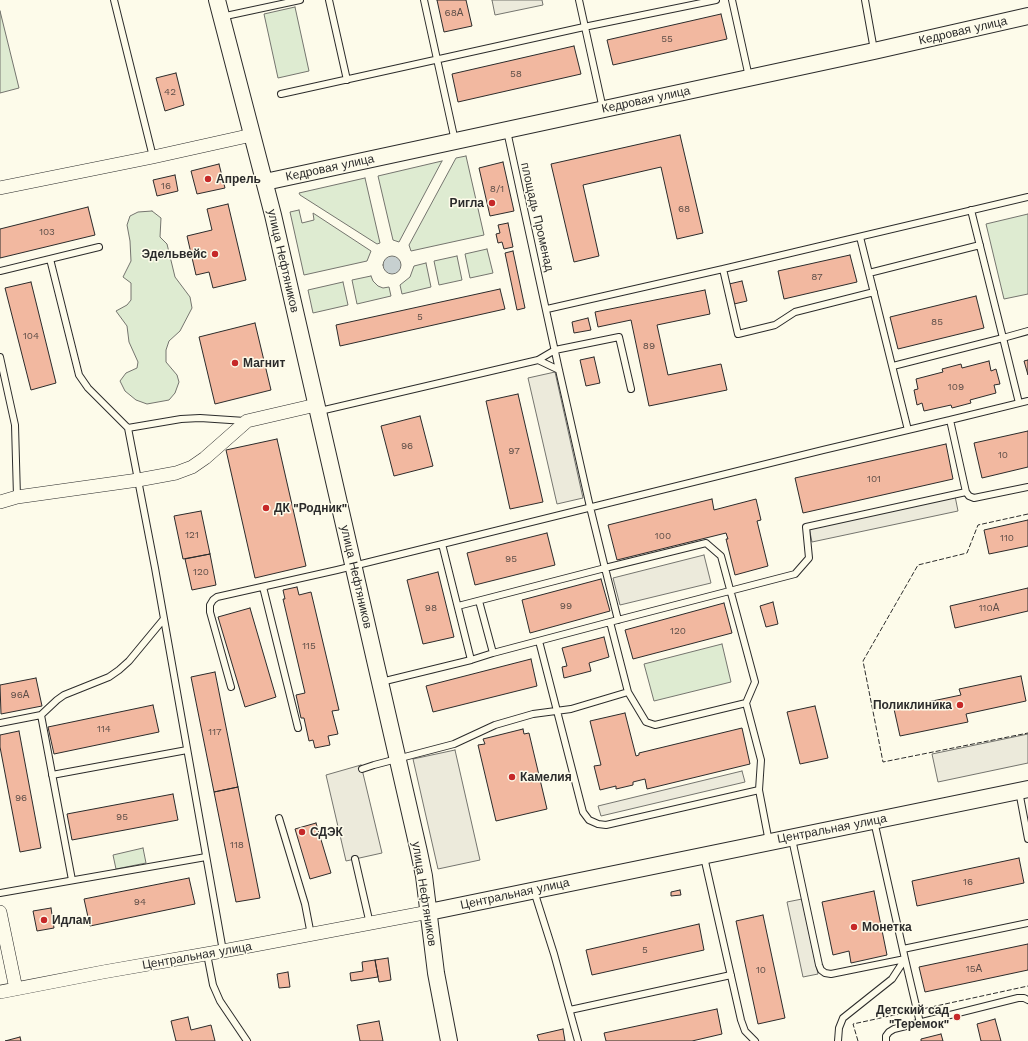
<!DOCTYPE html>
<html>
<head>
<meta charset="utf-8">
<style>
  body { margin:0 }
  canvas { display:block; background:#fdfbea }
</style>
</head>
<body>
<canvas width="1028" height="1041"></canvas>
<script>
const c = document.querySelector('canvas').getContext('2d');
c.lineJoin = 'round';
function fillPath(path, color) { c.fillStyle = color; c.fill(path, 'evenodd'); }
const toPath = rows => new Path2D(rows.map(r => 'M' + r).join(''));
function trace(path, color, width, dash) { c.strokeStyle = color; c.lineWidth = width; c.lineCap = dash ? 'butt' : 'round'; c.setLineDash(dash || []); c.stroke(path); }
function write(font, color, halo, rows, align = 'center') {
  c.font = font + ' "Work Sans",sans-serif'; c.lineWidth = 3; c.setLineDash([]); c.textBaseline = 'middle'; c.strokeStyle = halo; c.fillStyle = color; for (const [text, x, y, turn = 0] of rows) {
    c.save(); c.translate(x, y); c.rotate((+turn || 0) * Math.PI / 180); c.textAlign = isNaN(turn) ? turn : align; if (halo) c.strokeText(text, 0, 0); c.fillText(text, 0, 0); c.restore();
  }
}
const green = toPath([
  [295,7,309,71,278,78,264,14,295,7],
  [0,11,19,88,0,93,0,11],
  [466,156,484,235,411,251,409,245,456,158,466,156],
  [442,161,399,242,393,240,378,176,442,161],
  [365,178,380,243,377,244,300,195,299,193,365,178],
  [299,210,302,223,314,220,313,213,371,251,367,261,304,275,290,212,299,210],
  [152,211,161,218,160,237,167,244,175,277,190,297,192,308,180,331,169,341,166,350,166,362,177,375,179,382,175,393,169,400,147,404,136,400,125,391,120,381,126,373,137,368,138,362,129,342,127,326,116,311,127,305,131,300,131,283,123,277,131,261,130,241,127,225,130,216,138,212,152,211],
  [1028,214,1028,294,1004,299,986,224,1028,214],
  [487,249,493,273,470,278,465,254,487,249],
  [457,256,462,280,439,285,434,261,457,256],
  [426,263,431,287,402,294,400,285,410,277,414,266,426,263],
  [371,276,373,281,378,286,383,288,389,287,391,296,357,304,352,280,371,276],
  [343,282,348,305,313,313,308,290,343,282],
  [722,644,731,682,654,701,644,664,722,644],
  [143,848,146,863,116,869,113,855,143,848]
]);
const parking = toPath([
  [492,0,542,0,543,5,495,15,492,0],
  [555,372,583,498,557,504,528,378,555,372],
  [955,496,958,511,812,542,809,527,955,496],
  [704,555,711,583,620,605,613,578,704,555],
  [1028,734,1028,763,938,782,932,754,1028,734],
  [455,750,480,860,438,869,413,759,455,750],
  [361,765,382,853,346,861,326,775,361,765],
  [742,771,745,782,601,816,598,806,742,771],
  [802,899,818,974,803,977,787,902,802,899]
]);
const water = toPath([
  '383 265a9 9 0 1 1 18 0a9 9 0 1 1-18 0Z'
]);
const building = toPath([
  [437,0,466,0,472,26,444,32,437,0],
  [721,14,727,39,613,65,607,40,721,14],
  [574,46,581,74,458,102,452,74,574,46],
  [176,73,184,105,165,111,156,78,176,73],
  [680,135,703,233,677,239,661,167,583,185,599,256,574,262,551,164,680,135],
  [503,162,514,211,490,216,479,168,503,162],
  [219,164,225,188,197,194,191,171,219,164],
  [175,175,178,191,157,196,153,180,175,175],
  [228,204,246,280,213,288,209,272,196,275,187,236,212,230,207,209,228,204],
  [88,207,95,235,0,258,0,229,88,207],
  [508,223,513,247,504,249,502,242,498,243,496,234,500,233,498,225,508,223],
  [513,251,525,308,517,310,505,253,513,251],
  [850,255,857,282,784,299,778,271,850,255],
  [742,281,747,301,734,304,729,284,742,281],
  [31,282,56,383,31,390,5,288,31,282],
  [500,289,505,309,340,346,336,325,500,289],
  [705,290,710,314,657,325,668,375,721,364,727,390,649,406,631,320,598,327,595,312,705,290],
  [976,296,984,328,898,349,890,317,976,296],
  [588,318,591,330,574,333,572,322,588,318],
  [255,323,271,390,215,404,199,337,255,323],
  [594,357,600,383,586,386,580,360,594,357],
  [1028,360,1028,375,1024,361,1028,360],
  [989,361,991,371,996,369,1000,384,994,385,996,393,970,400,971,403,952,408,951,405,924,411,922,403,917,405,914,390,918,389,916,379,943,372,942,369,961,364,962,368,989,361],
  [518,394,543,502,510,509,486,401,518,394],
  [420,416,433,466,394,476,381,426,420,416],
  [1028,431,1028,467,982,478,974,443,1028,431],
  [277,439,306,566,255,578,226,450,277,439],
  [946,444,953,479,803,513,795,478,946,444],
  [712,499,714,510,756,499,761,520,757,521,768,566,735,575,726,539,728,539,726,533,617,560,608,525,712,499],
  [201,511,210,554,183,559,174,516,201,511],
  [1028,520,1028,546,989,554,984,530,1028,520],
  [547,533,555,565,475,585,467,553,547,533],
  [210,554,216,585,192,590,185,559,210,554],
  [438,572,454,637,423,644,407,580,438,572],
  [601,579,610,611,530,633,522,600,601,579],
  [297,587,299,595,311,592,339,710,332,711,338,734,328,736,330,745,315,748,313,740,309,741,304,718,301,718,296,695,305,693,283,599,285,599,283,590,297,587],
  [1028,588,1028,611,955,628,950,606,1028,588],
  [773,602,778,624,766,627,760,606,773,602],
  [724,603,732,633,633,659,625,630,724,603],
  [250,608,276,697,245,707,218,617,250,608],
  [604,637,609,657,589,663,591,671,564,678,562,667,567,666,562,648,604,637],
  [531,659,537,686,433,712,426,686,531,659],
  [215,672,238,787,214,792,191,677,215,672],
  [1021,676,1026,701,966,714,968,722,900,736,894,709,961,695,959,689,1021,676],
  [36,678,42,706,1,714,0,685,36,678],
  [153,705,159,732,54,754,48,727,153,705],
  [815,706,828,758,800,764,787,712,815,706],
  [625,713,636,756,639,755,639,753,742,728,750,764,647,789,645,779,633,782,633,785,616,789,616,786,600,790,594,766,601,765,590,721,625,713],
  [523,729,524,734,529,733,547,809,496,821,478,745,485,744,483,739,523,729],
  [19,731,41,848,20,852,0,747,0,735,19,731],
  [238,787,260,898,236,902,214,792,238,787],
  [173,794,178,820,72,840,67,814,173,794],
  [316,823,331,873,310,879,295,829,316,823],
  [1019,858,1024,883,917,906,912,881,1019,858],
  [189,878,195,904,90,926,84,899,189,878],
  [680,890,681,895,671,896,671,892,680,890],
  [874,891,887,955,851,963,849,951,833,955,822,902,874,891],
  [51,908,54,928,37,931,33,911,51,908],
  [763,915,785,1018,758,1024,736,921,763,915],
  [699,924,704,950,592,975,586,950,699,924],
  [1028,944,1028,970,925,992,919,967,1028,944],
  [388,958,391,980,379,982,375,960,388,958],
  [375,960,378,977,351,981,350,973,363,971,362,962,375,960],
  [288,972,290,987,279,988,277,974,288,972],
  [717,1009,722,1034,692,1041,606,1041,604,1033,717,1009],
  [188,1017,191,1030,211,1025,215,1041,176,1041,171,1021,188,1017],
  [995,1019,1001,1041,981,1041,977,1024,995,1019],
  [379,1021,383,1041,360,1041,357,1025,379,1021],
  [563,1029,565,1041,539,1041,537,1035,563,1029],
  [941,1034,943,1041,921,1041,921,1039,941,1034],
  [20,1037,21,1041,5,1041,20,1037]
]);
const service = toPath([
  [114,0,153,157],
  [329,0,347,80],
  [424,0,455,141],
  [579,0,603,109],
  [732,0,749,77],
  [865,0,874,50],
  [221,17,300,0],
  [281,94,584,27,716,0],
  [860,237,908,430],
  [50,259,79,375,88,388,128,428,181,419,200,418,245,421],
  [723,269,738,334,775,325,795,312,874,292],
  [0,271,99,247],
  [869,273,980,245],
  [547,309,723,269,1028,197],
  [0,357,15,425,17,497],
  [538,360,559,370],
  [893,366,1003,338,971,210],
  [1028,401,950,420,966,492,969,496,974,498,1028,487],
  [1019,403,1003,338,1028,331],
  [320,411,538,360,555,350,619,337,631,389],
  [128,428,155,568,223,951],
  [442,544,471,660],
  [263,587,298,728],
  [479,601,493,653],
  [458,606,605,568,590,507,559,370,507,131],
  [618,620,605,568,706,543,721,556,755,682,746,703],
  [610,622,795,574,809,558,806,527,966,492],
  [539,641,583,812,589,820,598,824,606,825,759,790],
  [381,682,471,660,493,653,610,622,628,692],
  [231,687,210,612,210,605,213,600,217,597,337,570,823,450,950,420],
  [41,715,57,700,64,695,109,677,119,670,129,661,163,620],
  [0,723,41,715,72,880],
  [362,769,374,765,454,744,495,725,533,714,571,709,628,692,646,722,655,725,746,703,761,760,759,790,769,842],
  [52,775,187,750],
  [1019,791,1028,839],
  [279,818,305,904,311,935],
  [792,839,819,965,821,970,825,973,831,974,905,959,920,1023],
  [704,857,741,1020,745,1031,755,1041],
  [355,859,370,924],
  [534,891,554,954,578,1041],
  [0,893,206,857],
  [903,949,1028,923],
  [207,954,213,985,220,1001,247,1041],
  [570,1010,731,975],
  [838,1041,839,1028,843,1018,892,979,905,959,874,821],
  [886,1041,886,1036,889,1032,894,1029,1018,998,1024,998,1028,1000]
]);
const minor = toPath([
  [0,188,153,157,252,135],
  [0,502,17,497,138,480,176,473,192,467,205,458,247,421,316,405],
  [0,912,16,989],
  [0,992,103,972,223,951,429,912]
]);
const tertiary = toPath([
  [217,0,273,215,419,852,424,876,436,973,449,1041],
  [265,182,874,51,1028,16],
  [429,912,1028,789]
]);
const fence = toPath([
  [1028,514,978,525,967,553,918,565,863,661,883,762,1028,733],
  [858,1041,853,1024,1028,986]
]);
const markers = [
  [208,179,4,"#c62828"],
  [492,203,4,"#c62828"],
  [215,254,4,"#c62828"],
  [235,363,4,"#c62828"],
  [266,508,4,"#c62828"],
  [960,705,4,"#c62828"],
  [512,777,4,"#c62828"],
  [302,832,4,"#c62828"],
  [44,920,4,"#c62828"],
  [854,927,4,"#c62828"],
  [957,1017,4,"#c62828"]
];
const numberNames = [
  ["68А",454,13],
  ["55",667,39],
  ["58",516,74],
  ["42",170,92],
  ["16",166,186],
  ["8/1",497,189],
  ["68",684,209],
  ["103",47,232],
  ["87",817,277],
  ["5",420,317],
  ["85",937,322],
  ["104",31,336],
  ["89",649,346],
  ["109",956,387],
  ["96",407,446],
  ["97",514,451],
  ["10",1003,455],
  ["101",874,479],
  ["121",192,535],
  ["100",663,536],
  ["110",1007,538],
  ["95",511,559],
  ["120",201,572],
  ["99",566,606],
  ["98",431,608],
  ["110А",989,608],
  ["120",678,631],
  ["115",309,646],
  ["96А",20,695],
  ["114",104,729],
  ["117",215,732],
  ["96",21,798],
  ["95",122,817],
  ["118",237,845],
  ["16",968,882],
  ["94",140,902],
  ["5",645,950],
  ["15А",974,969],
  ["10",761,970]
];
const streetNames = [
  ["Кедровая улица",963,31,-13],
  ["Кедровая улица",646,100,-12],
  ["Кедровая улица",330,168,-12],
  ["площадь Променад",537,217,77],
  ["улица Нефтяников",283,261,77],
  ["улица Нефтяников",356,577,77],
  ["Центральная улица",832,829,-11],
  ["улица Нефтяников",424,894,81],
  ["Центральная улица",515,894,-12],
  ["Центральная улица",197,956,-10]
];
const poiNames = [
  ["Апрель",216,179],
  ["Ригла",484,203,"right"],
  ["Эдельвейс",207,254,"right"],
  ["Магнит",243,363],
  ["ДК \"Родник\"",274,508],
  ["Поликлиника",952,705,"right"],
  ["Камелия",520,777],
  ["СДЭК",310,832],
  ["Идлам",52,920],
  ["Монетка",862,927],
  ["Детский сад",949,1010,"right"],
  ["\"Теремок\"",949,1024,"right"]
];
fillPath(green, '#deebd1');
trace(green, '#74746e', 1);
fillPath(parking, '#eceadb');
trace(parking, '#74746e', 1);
fillPath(water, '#c7d0d0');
trace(water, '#74746e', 1);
fillPath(building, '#f2b8a0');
trace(building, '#2b2b2b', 1);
trace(service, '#2b2b2b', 8);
trace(minor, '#2b2b2b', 14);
trace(tertiary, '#2b2b2b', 18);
trace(service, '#fdfbea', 6);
trace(minor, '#fdfbea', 13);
trace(tertiary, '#fdfbea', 16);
trace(fence, '#2b2b2b', 1, [5, 2]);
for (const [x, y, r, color] of markers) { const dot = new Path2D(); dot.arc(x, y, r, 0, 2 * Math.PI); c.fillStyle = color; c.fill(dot); trace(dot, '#fdfbea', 1.5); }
write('10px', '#5d4e48', null, numberNames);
write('12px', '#2b2b2b', '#fdfbea', streetNames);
write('bold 12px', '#2b2b2b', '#fdfbea', poiNames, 'left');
</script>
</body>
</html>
